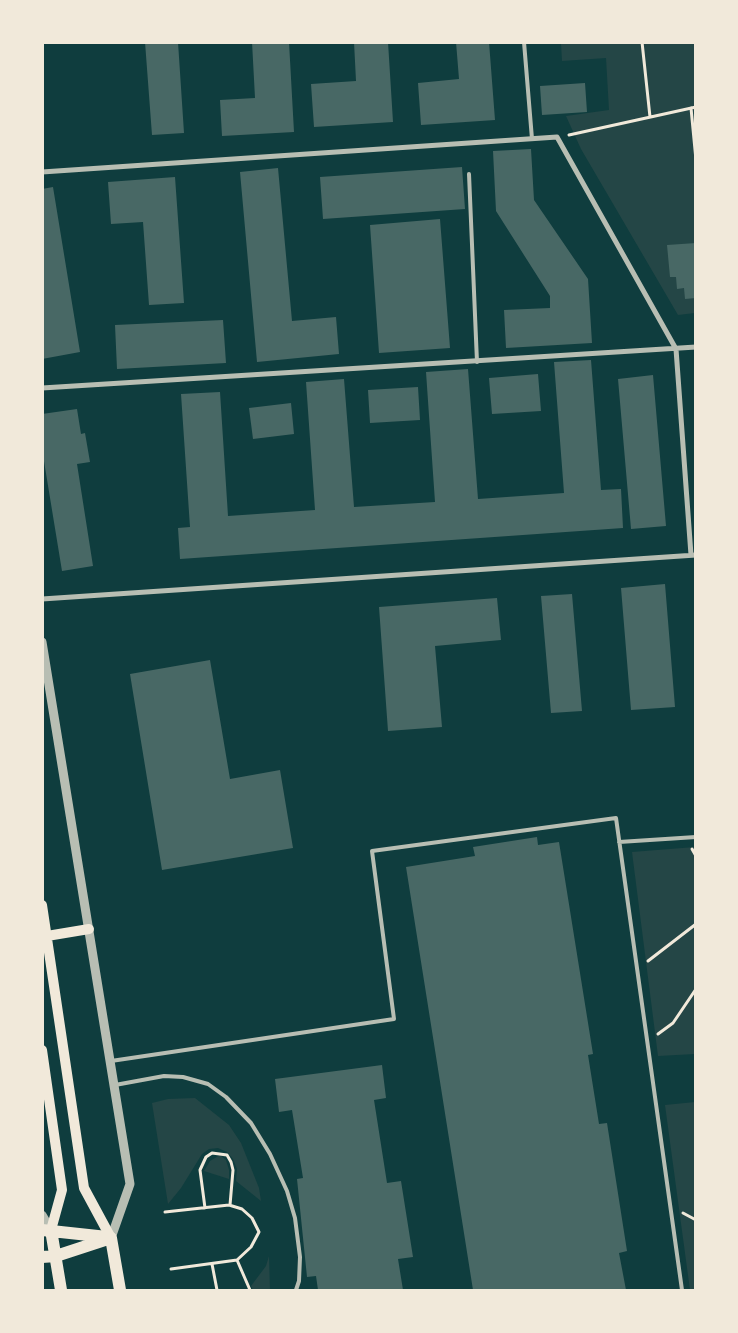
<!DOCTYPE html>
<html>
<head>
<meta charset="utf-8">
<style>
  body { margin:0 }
  #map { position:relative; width:738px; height:1333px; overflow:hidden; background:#0f3d3e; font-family:"PT Sans Narrow",sans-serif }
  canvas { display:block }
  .frame { position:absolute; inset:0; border:44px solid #f1e9da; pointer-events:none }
</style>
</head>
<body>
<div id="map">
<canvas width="738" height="1333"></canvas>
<div class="frame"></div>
</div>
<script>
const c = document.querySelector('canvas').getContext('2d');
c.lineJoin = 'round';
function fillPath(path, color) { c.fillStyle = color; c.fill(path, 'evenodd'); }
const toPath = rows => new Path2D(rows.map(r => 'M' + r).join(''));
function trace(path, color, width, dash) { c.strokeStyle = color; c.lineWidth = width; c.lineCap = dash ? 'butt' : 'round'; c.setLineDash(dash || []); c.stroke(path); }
const green = toPath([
  [561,43,695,43,695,313,678,315,581,149,566,116,609,110,606,58,562,61],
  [695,847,695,1054,658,1056,632,852],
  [195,1098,229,1125,241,1143,259,1188,261,1201,236,1181,237,1169,233,1159,227,1152,218,1148,209,1149,202,1154,181,1188,168,1204,152,1103,168,1099],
  [695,1102,695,1290,690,1290,665,1105],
  [220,1155,226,1160,229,1170,229,1179,204,1171,210,1161],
  [269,1256,270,1290,253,1290,251,1286,266,1266]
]);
const building = toPath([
  [145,42,178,42,184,133,152,135],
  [252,42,289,42,294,132,222,136,220,100,255,98],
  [354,42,388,42,393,122,314,127,311,84,356,81],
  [456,42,489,42,495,120,421,125,418,83,459,79],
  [585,83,587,112,542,115,540,86],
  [531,149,534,200,588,279,592,343,506,348,504,310,550,308,550,296,496,211,493,151],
  [462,167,465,209,323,219,320,177],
  [278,168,292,321,336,317,339,354,257,362,240,172],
  [175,177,184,303,149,305,143,222,111,224,108,182],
  [53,187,80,352,42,359,42,189],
  [440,219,450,348,379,353,370,225],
  [696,243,696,298,685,299,684,288,677,289,676,277,670,277,667,245],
  [223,320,226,363,117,369,115,325],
  [591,360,601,490,621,489,623,528,180,559,178,528,190,527,181,394,220,392,228,516,315,510,306,382,344,379,354,507,435,502,426,372,468,369,478,499,564,493,554,362],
  [538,374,541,411,492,414,489,378],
  [653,375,666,526,631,529,618,379],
  [418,387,420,420,370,423,368,390],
  [291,403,294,434,253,439,249,408],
  [77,409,81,434,85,433,90,462,77,464,93,566,62,571,42,449,42,414],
  [665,584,675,707,631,710,621,588],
  [572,594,582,711,551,713,541,596],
  [497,598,501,640,435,646,442,727,388,731,379,607],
  [210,660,230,779,280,770,293,848,162,870,130,674],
  [537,837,538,845,559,842,593,1054,588,1055,599,1124,607,1123,627,1251,619,1253,626,1290,473,1290,406,867,475,856,473,847],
  [382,1065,386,1098,374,1100,387,1183,401,1181,413,1257,398,1259,403,1290,318,1290,316,1276,307,1277,297,1179,303,1178,292,1110,279,1112,275,1079]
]);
const path = toPath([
  [642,42,650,117],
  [691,108,696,160],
  [569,135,696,107],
  [692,849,696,856],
  [648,961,696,924],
  [658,1034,673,1023,696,989],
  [205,1208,200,1170,206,1157,212,1153,227,1155,231,1162,233,1170,230,1205],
  [165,1212,229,1205,242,1209,252,1218,259,1232,251,1247,237,1260,171,1269],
  [683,1213,696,1220],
  [237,1260,250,1290],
  [212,1264,217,1290]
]);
const service = toPath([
  [524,42,532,139],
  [469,174,477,362],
  [619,842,696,837],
  [111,1061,394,1019,372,851,616,818,682,1290],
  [115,1085,164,1076,183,1077,208,1084,226,1097,251,1123,270,1154,287,1191,295,1218,300,1257,299,1281,296,1290]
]);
const minor = toPath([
  [42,172,557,137,676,349,691,555],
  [42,388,696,347],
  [42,599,696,555]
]);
const tertiary = toPath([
  [42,642,130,1184,111,1238],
  [42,1215,51,1230]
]);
const secondary = toPath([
  [42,905,84,1188,111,1238],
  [47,936,89,929],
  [42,1050,62,1190,51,1230]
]);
const primary = toPath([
  [42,1230,107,1237],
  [51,1230,61,1290],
  [111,1238,120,1290],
  [42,1257,56,1256,111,1238]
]);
fillPath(green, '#244646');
fillPath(building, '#486865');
trace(path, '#f1e9da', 3);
trace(service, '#b8beb3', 4);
trace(minor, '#b8beb3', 5);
trace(tertiary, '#b8beb3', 9);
trace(secondary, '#f1e9da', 10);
trace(primary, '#f1e9da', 12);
</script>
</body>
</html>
